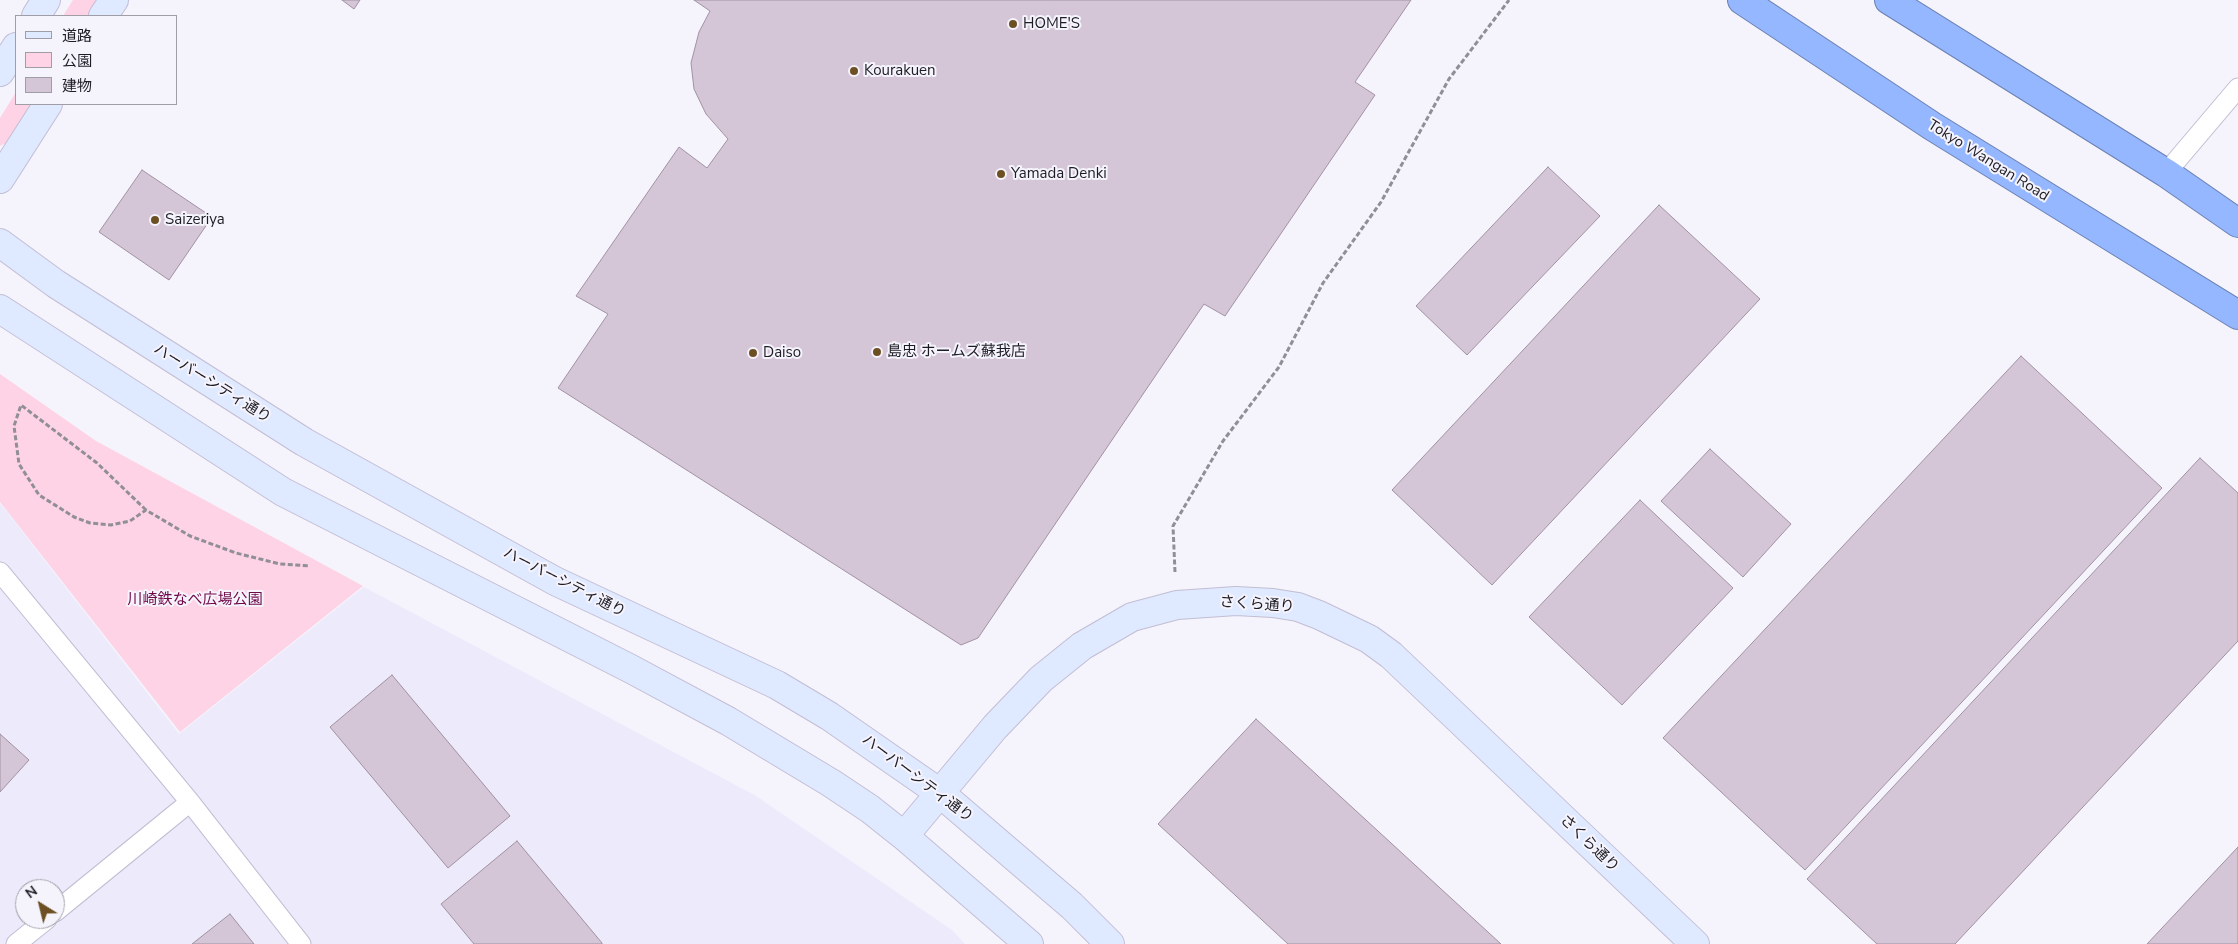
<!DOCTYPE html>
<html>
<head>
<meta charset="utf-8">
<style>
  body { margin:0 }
  #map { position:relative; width:2238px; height:944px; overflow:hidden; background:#f5f3fc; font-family:"Nunito Sans","Noto Sans JP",sans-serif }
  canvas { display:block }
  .legend { position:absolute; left:15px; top:15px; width:162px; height:90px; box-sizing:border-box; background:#f5f3fc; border:1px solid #9f9da6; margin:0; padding:6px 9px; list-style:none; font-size:15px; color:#1e1c24 }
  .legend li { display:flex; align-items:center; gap:10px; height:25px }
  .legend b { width:25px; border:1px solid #9f9da6 }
  .north { position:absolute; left:15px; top:879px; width:50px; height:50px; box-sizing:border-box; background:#f5f3fc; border:1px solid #9f9da6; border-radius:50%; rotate:324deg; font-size:14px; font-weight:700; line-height:20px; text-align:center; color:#1e1c24 }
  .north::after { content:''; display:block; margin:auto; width:18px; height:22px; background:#6c5023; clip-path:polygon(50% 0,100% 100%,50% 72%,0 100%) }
</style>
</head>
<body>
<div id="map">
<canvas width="2238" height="944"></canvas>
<ul class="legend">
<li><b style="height:6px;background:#dfe9ff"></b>道路</li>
<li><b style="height:14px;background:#fed3e5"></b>公園</li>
<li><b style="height:14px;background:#d5c6d7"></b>建物</li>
</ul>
<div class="north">N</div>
</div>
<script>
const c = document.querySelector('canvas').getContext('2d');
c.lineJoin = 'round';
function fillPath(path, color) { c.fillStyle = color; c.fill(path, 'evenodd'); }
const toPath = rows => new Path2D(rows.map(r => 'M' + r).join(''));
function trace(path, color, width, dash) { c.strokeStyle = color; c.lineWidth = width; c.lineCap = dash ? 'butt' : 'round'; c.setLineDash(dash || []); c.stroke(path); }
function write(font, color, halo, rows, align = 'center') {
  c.font = font + ' "Nunito Sans","Noto Sans JP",sans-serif'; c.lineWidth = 4; c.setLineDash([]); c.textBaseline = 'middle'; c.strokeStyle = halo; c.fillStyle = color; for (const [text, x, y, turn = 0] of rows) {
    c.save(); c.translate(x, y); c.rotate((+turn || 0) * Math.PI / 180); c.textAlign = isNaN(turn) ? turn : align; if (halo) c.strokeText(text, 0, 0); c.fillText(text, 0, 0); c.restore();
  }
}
const built = toPath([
  [0,503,179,734,364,587,756,796,952,930,965,944,0,944],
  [25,889,55,889,55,919,25,919]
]);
const green = toPath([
  [73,0,97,0,87,16,63,16],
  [16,92,16,104,32,104,8,142,0,146,0,118],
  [0,374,96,441,363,586,180,732,0,502]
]);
const building = toPath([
  [342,0,360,0,354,9,342,0],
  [694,0,1411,0,1355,82,1375,95,1225,316,1204,304,978,638,961,645,558,388,608,314,576,296,679,147,707,168,728,139,706,114,694,89,691,63,699,32,710,11,694,0],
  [1548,167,1600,216,1467,355,1416,306,1548,167],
  [142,170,212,217,169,280,99,232,142,170],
  [1659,205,1760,299,1492,585,1392,490,1659,205],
  [2021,356,2162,488,1805,870,1663,738,2021,356],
  [1710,449,1791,524,1743,577,1661,501,1710,449],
  [2200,458,2238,493,2238,641,1955,944,1877,944,1807,879,2200,458],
  [1640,500,1733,588,1622,705,1529,617,1640,500],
  [392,675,510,816,448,868,330,727,392,675],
  [1256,719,1501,944,1288,944,1158,824,1256,719],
  [0,734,29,760,0,792,0,734],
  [517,841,602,943,602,944,474,944,441,904,517,841],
  [2238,847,2238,944,2147,944,2238,847],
  [230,914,254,944,192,944,230,914]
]);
const path = toPath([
  [146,510,97,463,21,405,14,426,19,464,39,495,74,517,90,523,111,525,130,521,146,510,190,536,236,553,280,564,310,566],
  [1175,572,1173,526,1223,441,1279,367,1323,283,1381,202,1449,79,1509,0]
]);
const lane = toPath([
  [2166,173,2238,88],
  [0,572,190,802,301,944],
  [55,912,190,802],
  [16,944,47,919]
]);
const secondary = toPath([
  [36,16,46,0],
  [103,16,114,0],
  [0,72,16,47],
  [0,179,48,104],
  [0,243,56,284,304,442,555,581,777,685,829,716,940,793,1072,906,1110,944],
  [0,309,283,492,631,669,728,721,831,783,870,809,904,836,1029,944],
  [904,836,995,727,1041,679,1082,646,1132,617,1177,605,1236,601,1273,603,1298,607,1319,615,1369,639,1391,655,1695,944]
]);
const highway = toPath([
  [1742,0,1932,126,2238,315],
  [1889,0,2166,173,2238,223]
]);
const markers = [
  [1013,24,5,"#6c5023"],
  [854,71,5,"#6c5023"],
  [1001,174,5,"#6c5023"],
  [155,220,5,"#6c5023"],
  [877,352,5,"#6c5023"],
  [753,353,5,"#6c5023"]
];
const poiNames = [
  ["HOME'S",1023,24],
  ["Kourakuen",864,71],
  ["Yamada Denki",1011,174],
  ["Saizeriya",165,220],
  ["島忠 ホームズ蘇我店",887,352],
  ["Daiso",763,353]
];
const streetNames = [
  ["Tokyo Wangan Road",1988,161,32],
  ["ハーバーシティ通り",212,384,32],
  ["ハーバーシティ通り",564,583,27],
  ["さくら通り",1257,605,4],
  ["ハーバーシティ通り",917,779,37],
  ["さくら通り",1589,844,44]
];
const parkNames = [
  ["川崎鉄なべ広場公園",195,600]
];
fillPath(built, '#eceafb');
fillPath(green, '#fed3e5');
fillPath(building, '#d5c6d7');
trace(building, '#a092a2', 1);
trace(lane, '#c2bed3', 21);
trace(secondary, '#c2bed3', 30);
trace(highway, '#6b81b2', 30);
trace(path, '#908e97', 3, [5, 2.5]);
trace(lane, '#fff', 19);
trace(secondary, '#dfe9ff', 28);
trace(highway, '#94b7ff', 28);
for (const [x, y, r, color] of markers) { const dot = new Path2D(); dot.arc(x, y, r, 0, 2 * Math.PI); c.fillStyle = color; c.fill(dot); trace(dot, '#f5f3fc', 2); }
write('15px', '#1e1c24', '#f5f3fc', poiNames, 'left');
write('15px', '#1e1c24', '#f5f3fc', streetNames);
write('15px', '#700748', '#f5f3fc', parkNames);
</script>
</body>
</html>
